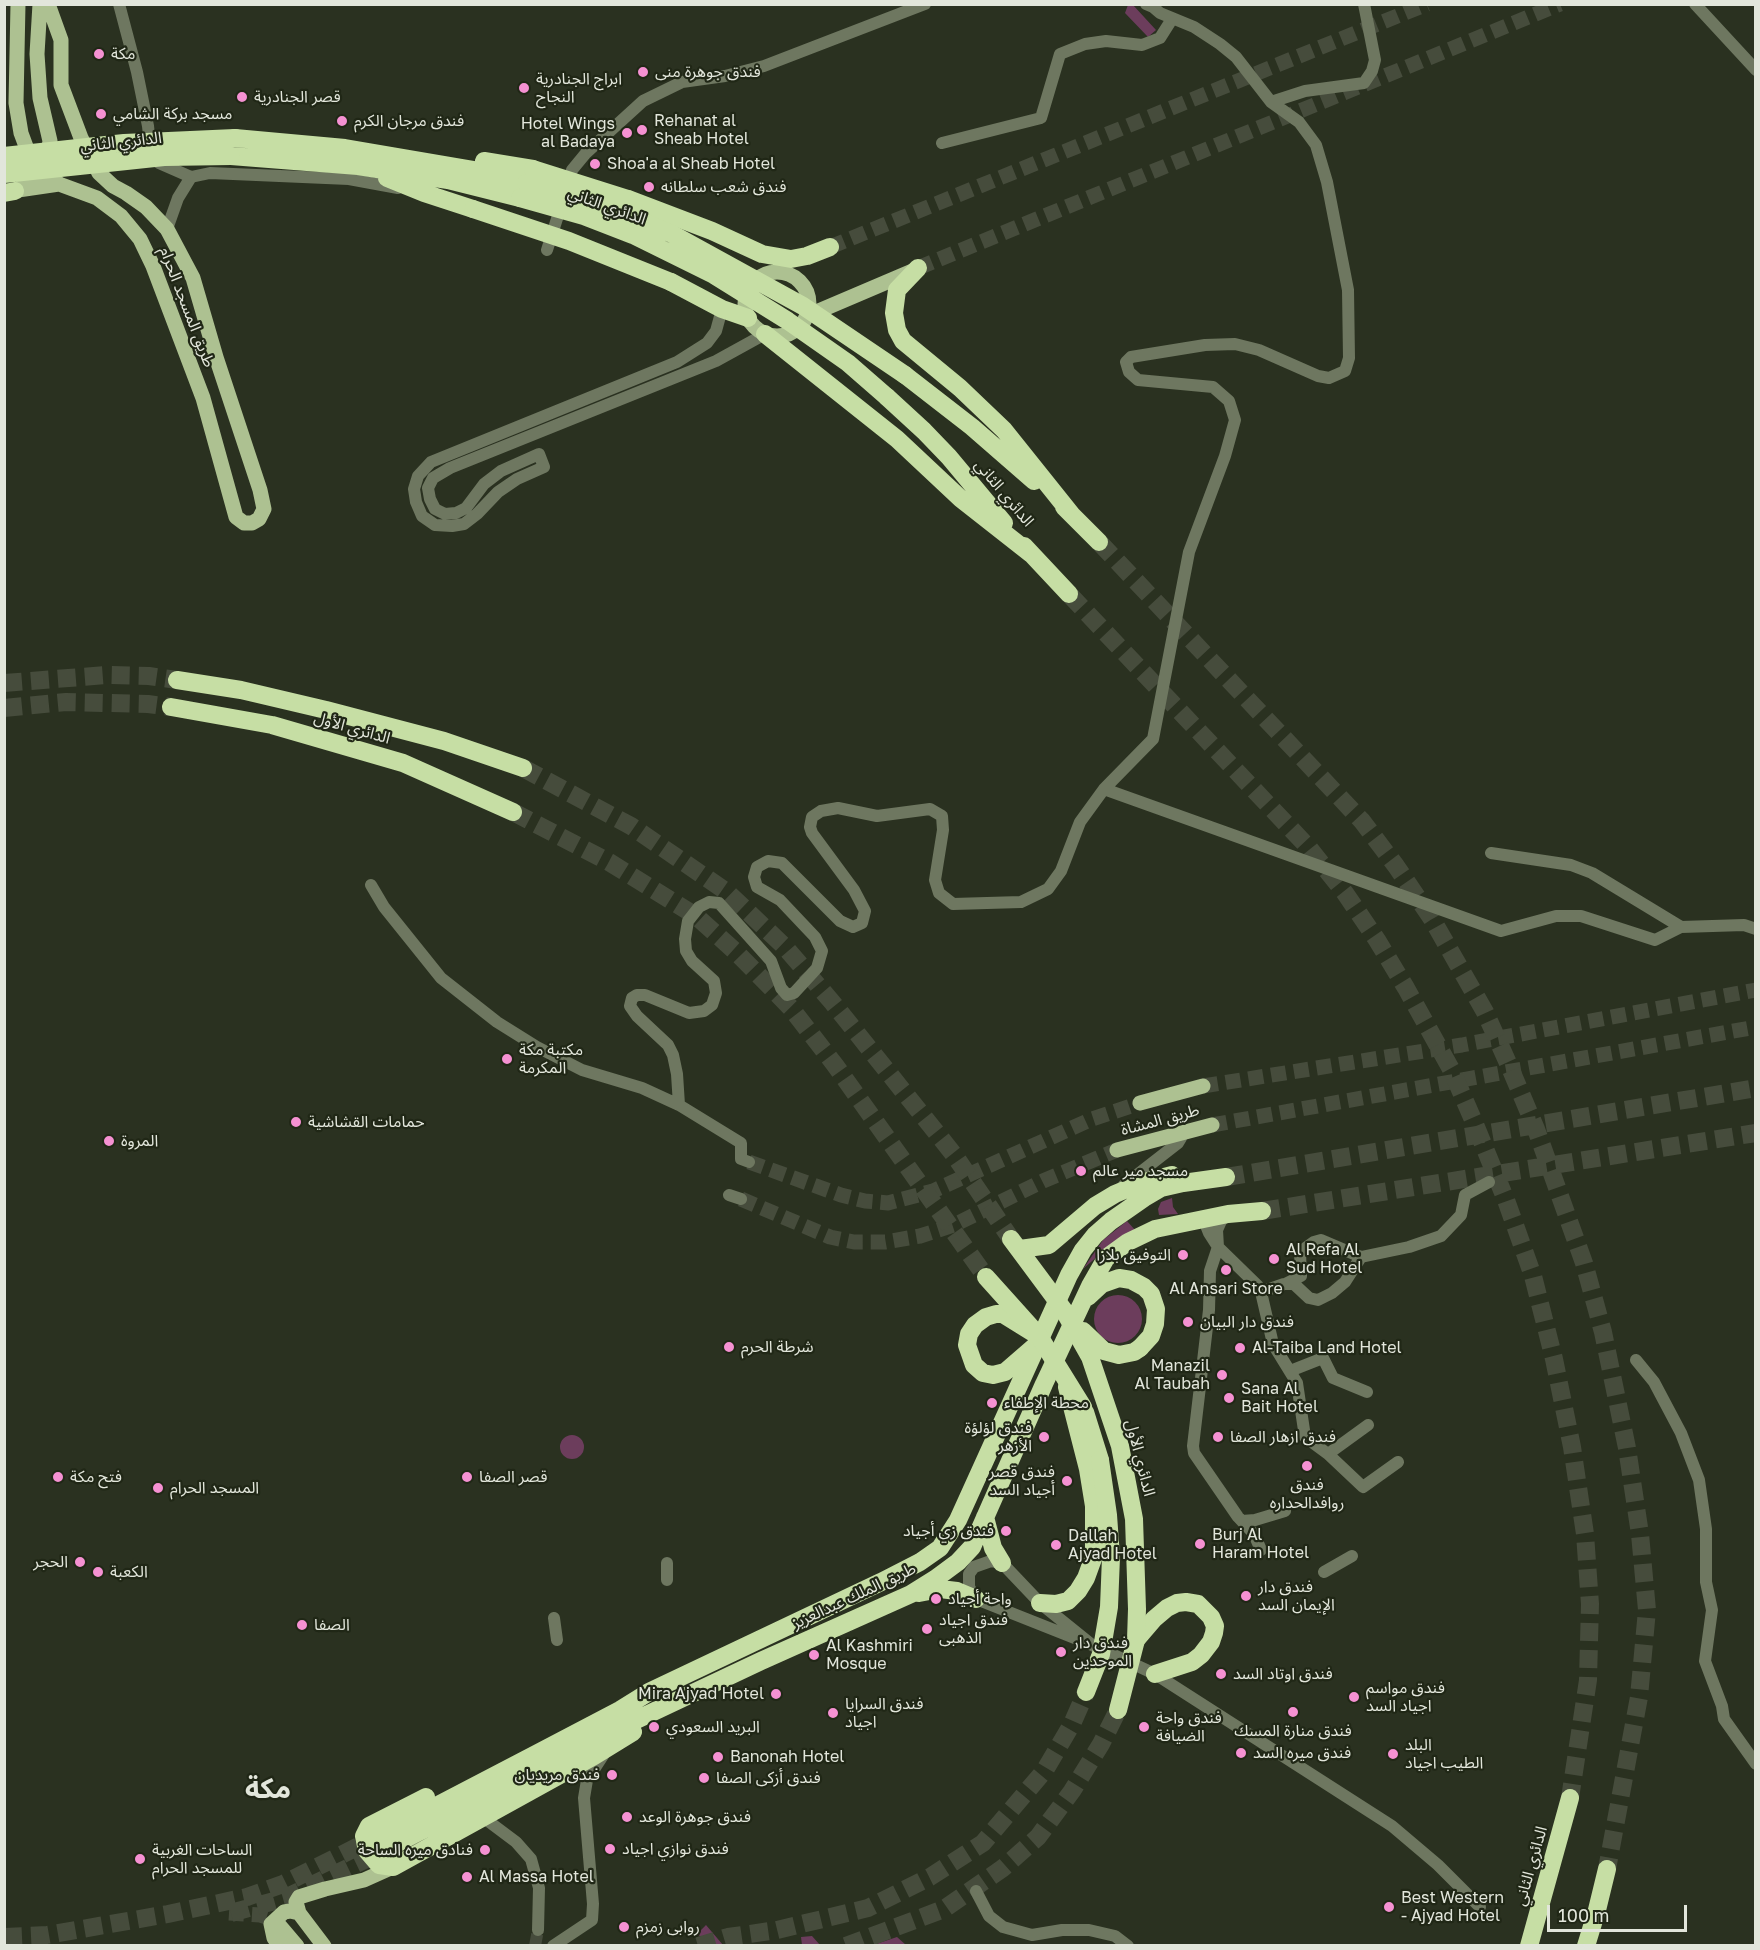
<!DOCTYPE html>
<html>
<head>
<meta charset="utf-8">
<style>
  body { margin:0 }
  #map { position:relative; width:1760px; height:1950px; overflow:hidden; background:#2a3120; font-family:"Golos Text",sans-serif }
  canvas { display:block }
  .frame { position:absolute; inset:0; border:6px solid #e2e6db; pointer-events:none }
  .scale { position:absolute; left:1547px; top:1905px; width:140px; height:27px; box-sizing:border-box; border:3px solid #e2e6db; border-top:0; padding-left:8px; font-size:18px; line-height:21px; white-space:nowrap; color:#e2e6db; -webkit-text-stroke:4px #202716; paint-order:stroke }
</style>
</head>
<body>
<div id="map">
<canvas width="1760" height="1950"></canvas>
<div class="frame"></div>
<div class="scale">100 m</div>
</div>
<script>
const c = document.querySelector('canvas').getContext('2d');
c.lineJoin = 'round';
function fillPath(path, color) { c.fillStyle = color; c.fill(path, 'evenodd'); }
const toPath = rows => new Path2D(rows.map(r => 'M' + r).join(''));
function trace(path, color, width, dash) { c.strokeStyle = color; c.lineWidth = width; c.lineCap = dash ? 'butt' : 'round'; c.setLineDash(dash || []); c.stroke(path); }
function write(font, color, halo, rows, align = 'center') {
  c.font = font + ' "Golos Text","Noto Sans Arabic",sans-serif'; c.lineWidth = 4.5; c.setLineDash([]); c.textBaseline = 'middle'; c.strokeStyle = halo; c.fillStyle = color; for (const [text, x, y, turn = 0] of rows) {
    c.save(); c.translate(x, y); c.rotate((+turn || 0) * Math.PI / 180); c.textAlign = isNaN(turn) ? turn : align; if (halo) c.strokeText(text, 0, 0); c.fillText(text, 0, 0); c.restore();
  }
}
const green = toPath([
  [1128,5,1133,5,1156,30,1148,37,1125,13],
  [1172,1198,1173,1207,1178,1214,1159,1215,1158,1209,1161,1202],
  [1127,1221,1135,1230,1108,1247,1083,1269,1103,1240],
  '1094 1319a24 24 0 1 1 48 0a24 24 0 1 1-48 0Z',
  '560 1447a12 12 0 1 1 24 0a12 12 0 1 1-24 0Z',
  [706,1925,723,1945,712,1945,697,1934],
  [812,1936,820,1945,802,1945,801,1937],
  [897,1937,906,1945,873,1945]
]);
const minorTunnel = toPath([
  [535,1946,538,1930]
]);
const majorTunnel = toPath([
  [830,247,1427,4],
  [918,268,1560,4],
  [1203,1086,1462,1045,1756,990],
  [1212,1125,1756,1027],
  [749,1162,841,1195,865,1201,888,1203,933,1191,1092,1119,1140,1103],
  [741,1199,830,1237,854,1242,885,1242,920,1236,954,1225,1043,1181,1117,1150],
  [229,1913,260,1915,270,1918,280,1926]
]);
const highwayTunnel = toPath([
  [1099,542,1362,821,1396,866,1432,919,1485,1012,1508,1063,1536,1129,1584,1263,1603,1332,1627,1448,1640,1534,1647,1610,1639,1697,1607,1869],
  [1069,594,1309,848,1345,893,1377,940,1406,988,1452,1071,1474,1122,1506,1200,1533,1276,1554,1359,1572,1447,1585,1534,1590,1604,1588,1680,1570,1798],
  [4,683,107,675,149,676,177,680],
  [4,708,66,702,148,704,171,707],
  [523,768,631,826,727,892,785,947,832,1002,955,1156,1011,1239],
  [513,812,609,862,696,916,737,953,791,1008,835,1065,986,1277],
  [1226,1177,1756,1088],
  [1262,1211,1756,1133],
  [231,1913,285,1898,377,1854],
  [4,1937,47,1935,168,1914,247,1897,283,1884,371,1840],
  [698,1946,728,1937,777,1930,868,1908,930,1877,983,1843,1045,1770,1072,1724,1086,1692],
  [846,1946,944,1909,1003,1868,1038,1837,1072,1791,1101,1744,1118,1710]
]);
const minor = toPath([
  [119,4,137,72,148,126,151,153,159,163,191,177],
  [1695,4,1756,70],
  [1271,102,1305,91,1364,83,1372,71,1375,60,1364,4],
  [942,143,1041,118,1060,54,1085,44,1106,41,1142,45,1160,38,1172,19],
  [567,186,572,170,586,153,643,101,682,82,725,76,764,66,925,4],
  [167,229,178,198,191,177,210,173,349,179,398,188],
  [547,250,562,203],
  [722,309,716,331,707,343,677,362,431,462,418,476,414,489,416,502,422,516,435,525,452,526,464,524,477,514,498,492,517,479,544,467,539,454,501,471,484,484,466,508,456,513,445,514,435,509,430,499,428,488,433,478,450,468,716,361,765,334],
  [1104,789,1501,931,1556,916,1581,916,1655,940,1681,927],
  [1491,853,1571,865,1592,873,1681,927,1744,925,1756,929],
  [371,885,384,907,441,978,497,1022,537,1047,582,1070,642,1088,679,1105,741,1143,741,1159,749,1162],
  [679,1105,677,1074,673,1055,668,1045,637,1016,630,1006,632,998,637,995,645,995,689,1013,704,1011,712,1005,716,993,714,981,692,961,686,951,685,939,688,921,699,907,709,902,719,903,771,961,781,988,787,995,794,993,817,968,822,951,815,937,780,900,757,887,754,877,757,867,768,861,782,863,840,921,853,927,862,923,865,911,854,890,812,833,810,827,812,817,821,811,838,808,877,816,930,809,942,816,943,830,935,880,939,893,953,904,1021,902,1048,889,1061,871,1080,822,1104,789,1153,739,1189,552,1225,456,1235,420,1229,401,1213,387,1138,380,1129,372,1126,362,1131,357,1205,345,1235,344,1259,350,1318,376,1329,378,1345,371,1349,358,1348,290,1327,182,1316,145,1299,122,1271,102,1236,57,1220,44,1194,27,1160,13,1153,7,1146,4],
  [1124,1185,1178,1143,1181,1138,1180,1133],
  [729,1195,741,1199],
  [1228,1214,1221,1221,1217,1230,1218,1247,1210,1271,1209,1310,1193,1446,1194,1453,1238,1517,1254,1534,1261,1550],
  [1203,1218,1209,1233,1218,1247,1258,1286,1261,1292,1273,1344,1297,1383,1305,1437,1328,1454,1363,1487,1398,1462],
  [1285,1284,1301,1276,1300,1252,1314,1242,1321,1240,1361,1257],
  [1261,1292,1284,1284,1294,1284,1309,1298,1318,1300,1332,1293,1345,1282,1361,1257,1409,1247,1441,1236,1461,1215,1465,1195,1489,1182],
  [1636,1360,1654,1382,1681,1433,1699,1480,1706,1529,1706,1582,1712,1610,1705,1661,1722,1706,1724,1719,1756,1764],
  [1290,1371,1323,1358,1333,1378,1367,1392],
  [1328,1454,1368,1425],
  [1242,1521,1255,1520,1285,1511],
  [667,1563,667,1580],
  [1324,1572,1352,1556],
  [554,1618,557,1640],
  [1092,1645,1040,1603,1002,1563,991,1561,974,1567,969,1574,969,1587,976,1599,1092,1645,1155,1674,1392,1826,1438,1865,1480,1907],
  [484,1818,516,1842,531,1859,539,1888,538,1930],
  [976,1891,989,1916,1003,1927,1032,1935,1062,1930,1089,1930,1115,1936,1128,1946],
  [553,1946,592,1920,593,1904,584,1798,587,1780,606,1751]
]);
const major = toPath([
  [18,4,16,103,21,133,31,160,59,184,97,198,121,216,140,239,153,266,203,398,236,517,244,523,252,523,259,519,264,509,260,490,216,357,193,278,167,229,146,207,126,193,113,186,99,173,81,138,61,85,61,40,48,4],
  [18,190,59,184],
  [15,191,31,180,47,158,50,141,40,98,37,54,40,4],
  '745 304a32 32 0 1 1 64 0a32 32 0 1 1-64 0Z',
  [807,316,915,270],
  [1140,1103,1203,1086],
  [1117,1150,1212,1125],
  [299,1913,296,1902,299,1897,325,1889,364,1880,393,1867],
  [280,1926,297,1946],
  [280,1946,274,1938,271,1924,284,1912,290,1911,299,1913,324,1946]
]);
const highway = toPath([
  [235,138,345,148,480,171,526,183],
  [231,156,358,166,448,180,520,198],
  [484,161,533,169],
  [387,178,424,193,473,209],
  [4,193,15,191],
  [628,199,712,231,762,254,791,259,807,256,830,247],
  [918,268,897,290,894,313,897,330,903,341,960,388,1004,430,1072,515],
  [671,282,722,309,748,318],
  [765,334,897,439,961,499,1031,554],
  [905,375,972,427,1034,481],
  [887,397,924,431,949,457,1004,523],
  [1064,507,1099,542],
  [1024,546,1069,594],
  [177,680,241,690,326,710,444,741,523,768],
  [171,707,272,725,403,763,513,812],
  [1020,1249,1049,1245,1095,1206,1115,1194,1141,1183,1172,1175],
  [1088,1297,1102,1284,1119,1278,1131,1280,1144,1287,1151,1294,1156,1309,1155,1324,1151,1336,1140,1348],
  [1032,1332,1003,1314,996,1314,986,1317,975,1325,969,1334,967,1345,974,1365,983,1373,993,1375,1005,1372,1035,1346],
  [1085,1412,1100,1460],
  [985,1517,993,1548,1002,1563],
  [919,1593,940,1589,957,1591,976,1599],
  [1040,1603,1056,1604,1068,1601,1078,1591,1086,1578,1094,1556,1094,1506,1088,1469,1067,1387],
  [1136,1640,1154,1619,1167,1608,1177,1603,1186,1602,1198,1604,1211,1617,1215,1626,1214,1633,1211,1642,1201,1655,1192,1662,1155,1674],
  [426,1797,369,1826,364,1836,367,1851,379,1865,393,1867,594,1756,633,1732],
  [371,1840,536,1754,620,1710,649,1692,881,1582,920,1562,940,1548,958,1520,1069,1275,1083,1250,1095,1235,1111,1221,1144,1198,1161,1188,1183,1183,1226,1177],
  [377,1854,583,1745,761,1661,911,1594,935,1579,958,1562,972,1547,1044,1384,1090,1286,1106,1258,1128,1242,1155,1229,1228,1214,1262,1211],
  [1529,1946,1570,1798],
  [1586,1946,1597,1910,1607,1869]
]);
const highwayBridge = toPath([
  [4,156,124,143,235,138],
  [533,169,628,199],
  [4,174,164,157,231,156],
  [526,183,601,206,637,219,672,234,803,306,905,375],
  [520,198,584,216,633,235,714,275,788,321,848,363,887,397],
  [473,209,569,241,671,282],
  [1011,1239,1063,1309,1090,1357,1120,1446,1134,1519,1137,1609,1136,1640,1118,1710],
  [986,1277,1039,1336,1083,1407],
  [1083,1331,1104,1351,1119,1355,1134,1352,1140,1348],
  [1086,1692,1101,1654,1109,1607,1111,1557,1108,1515,1100,1460]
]);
const markers = [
  [99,54,6,"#f591d2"],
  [643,72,6,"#f591d2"],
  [524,88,6,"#f591d2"],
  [242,97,6,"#f591d2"],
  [101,114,6,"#f591d2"],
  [342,121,6,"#f591d2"],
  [642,130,6,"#f591d2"],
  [627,133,6,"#f591d2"],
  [595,164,6,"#f591d2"],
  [649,187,6,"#f591d2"],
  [507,1059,6,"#f591d2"],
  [296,1122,6,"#f591d2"],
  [109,1141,6,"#f591d2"],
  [1081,1171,6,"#f591d2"],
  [1183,1255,6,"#f591d2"],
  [1274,1259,6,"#f591d2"],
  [1226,1270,6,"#f591d2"],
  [1188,1322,6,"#f591d2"],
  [729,1347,6,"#f591d2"],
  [1240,1348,6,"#f591d2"],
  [1222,1375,6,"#f591d2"],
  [1229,1398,6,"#f591d2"],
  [992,1403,6,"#f591d2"],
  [1044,1437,6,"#f591d2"],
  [1218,1437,6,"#f591d2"],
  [1307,1466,6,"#f591d2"],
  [58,1477,6,"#f591d2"],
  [467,1477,6,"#f591d2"],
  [1067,1481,6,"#f591d2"],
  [158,1488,6,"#f591d2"],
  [1006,1531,6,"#f591d2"],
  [1200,1544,6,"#f591d2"],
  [1056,1545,6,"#f591d2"],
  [80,1562,6,"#f591d2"],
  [98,1572,6,"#f591d2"],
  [1246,1596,6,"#f591d2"],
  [936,1599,6,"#f591d2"],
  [302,1625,6,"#f591d2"],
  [927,1629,6,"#f591d2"],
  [1061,1652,6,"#f591d2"],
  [814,1655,6,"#f591d2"],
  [1221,1674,6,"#f591d2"],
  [776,1694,6,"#f591d2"],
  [1354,1697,6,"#f591d2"],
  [1293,1712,6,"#f591d2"],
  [833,1713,6,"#f591d2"],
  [654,1727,6,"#f591d2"],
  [1144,1727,6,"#f591d2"],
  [1241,1753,6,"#f591d2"],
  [1393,1754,6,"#f591d2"],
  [718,1757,6,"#f591d2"],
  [612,1775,6,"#f591d2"],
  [704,1778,6,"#f591d2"],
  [627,1817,6,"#f591d2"],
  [610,1849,6,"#f591d2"],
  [485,1850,6,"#f591d2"],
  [140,1859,6,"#f591d2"],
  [467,1877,6,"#f591d2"],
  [1389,1907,6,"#f591d2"],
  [624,1927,6,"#f591d2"]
];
const poiNames = [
  ["مكة",111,54],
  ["فندق جوهرة منى",655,72],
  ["ابراج الجنادرية",536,79],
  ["النجاح",536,97],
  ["قصر الجنادرية",254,97],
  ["مسجد بركة الشامي",113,114],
  ["فندق مرجان الكرم",354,121],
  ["Rehanat al",654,121],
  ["Sheab Hotel",654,139],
  ["Hotel Wings",615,124,"right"],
  ["al Badaya",615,142,"right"],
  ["Shoa'a al Sheab Hotel",607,164],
  ["فندق شعب سلطانه",661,187],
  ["مكتبة مكة",519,1050],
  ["المكرمة",519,1068],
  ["حمامات القشاشية",308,1122],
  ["المروة",121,1141],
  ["مسجد مير عالم",1093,1171],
  ["Al Refa Al",1286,1250],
  ["Sud Hotel",1286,1268],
  ["التوفيق بلازا",1171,1255,"right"],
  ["Al Ansari Store",1226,1289,"center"],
  ["فندق دار البيان",1200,1322],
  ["شرطة الحرم",741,1347],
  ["Al-Taiba Land Hotel",1252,1348],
  ["Manazil",1210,1366,"right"],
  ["Al Taubah",1210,1384,"right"],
  ["Sana Al",1241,1389],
  ["Bait Hotel",1241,1407],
  ["محطة الإطفاء",1004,1403],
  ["فندق لؤلؤة",1032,1428,"right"],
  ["الأزهر",1032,1446,"right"],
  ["فندق ازهار الصفا",1230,1437],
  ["فندق قصر",1055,1472,"right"],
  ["أجياد السد",1055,1490,"right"],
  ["فتح مكة",70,1477],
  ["قصر الصفا",479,1477],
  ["فندق",1307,1485,"center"],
  ["روافدالحدارہ",1307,1503,"center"],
  ["المسجد الحرام",170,1488],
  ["فندق زي أجياد",994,1531,"right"],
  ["Burj Al",1212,1535],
  ["Haram Hotel",1212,1553],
  ["Dallah",1068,1536],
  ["Ajyad Hotel",1068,1554],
  ["الحجر",68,1562,"right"],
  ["الكعبة",110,1572],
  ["فندق دار",1258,1587],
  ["الإيمان السد",1258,1605],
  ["واحة أجياد",948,1599],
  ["فندق اجیاد",939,1620],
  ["الذهبی",939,1638],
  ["الصفا",314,1625],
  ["فندق دار",1073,1643],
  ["الموحدین",1073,1661],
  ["Al Kashmiri",826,1646],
  ["Mosque",826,1664],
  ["فندق اوتاد السد",1233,1674],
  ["فندق مواسم",1366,1688],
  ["اجياد السد",1366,1706],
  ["Mira Ajyad Hotel",764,1694,"right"],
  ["فندق السرايا",845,1704],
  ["اجياد",845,1722],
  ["فندق واحة",1156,1718],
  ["الضيافة",1156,1736],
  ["البريد السعودي",666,1727],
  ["فندق منارة المسك",1293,1731,"center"],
  ["البلد",1405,1745],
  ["الطيب اجياد",1405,1763],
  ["فندق ميره السد",1253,1753],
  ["Banonah Hotel",730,1757],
  ["فندق مريديان",600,1775,"right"],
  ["فندق أزكى الصفا",716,1778],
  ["فندق جوهرة الوعد",639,1817],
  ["فندق نوازي اجياد",622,1849],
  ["الساحات الغربية",152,1850],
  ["للمسجد الحرام",152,1868],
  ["فنادق ميره الساحة",473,1850,"right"],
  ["Al Massa Hotel",479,1877],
  ["Best Western",1401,1898],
  ["- Ajyad Hotel",1401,1916],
  ["روابی زمزم",636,1927]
];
const streetNames = [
  ["الدائري الثاني",121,142,-6],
  ["الدائري الثاني",607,206,20],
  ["طريق المسجد الحرام",187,307,69],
  ["الدائري الثاني",1004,493,50],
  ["الدائري الأول",352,728,16],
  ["طريق المشاة",1160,1120,-15],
  ["الدائري الأول",1140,1458,76],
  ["طريق الملك عبدالعزيز",854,1596,-25],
  ["الدائري الثاني",1531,1866,-74]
];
const townNames = [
  ["مكة",268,1789]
];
fillPath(green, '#6c3d5c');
trace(minorTunnel, '#464c3c', 12, [12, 6]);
trace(majorTunnel, '#464c3c', 15, [15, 8]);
trace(highwayTunnel, '#464c3c', 18, [18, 9]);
trace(minor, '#6e7760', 12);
trace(major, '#adc191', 15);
trace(highway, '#c6dea4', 18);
trace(highwayBridge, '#c6dea4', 18);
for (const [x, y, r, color] of markers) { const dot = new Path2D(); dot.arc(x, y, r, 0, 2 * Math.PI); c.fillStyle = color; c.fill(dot); trace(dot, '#202716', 2); }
write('16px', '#e2e6db', '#202716', poiNames, 'left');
write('16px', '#e2e6db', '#202716', streetNames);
write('bold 28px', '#e2e6db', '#202716', townNames);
</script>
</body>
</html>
